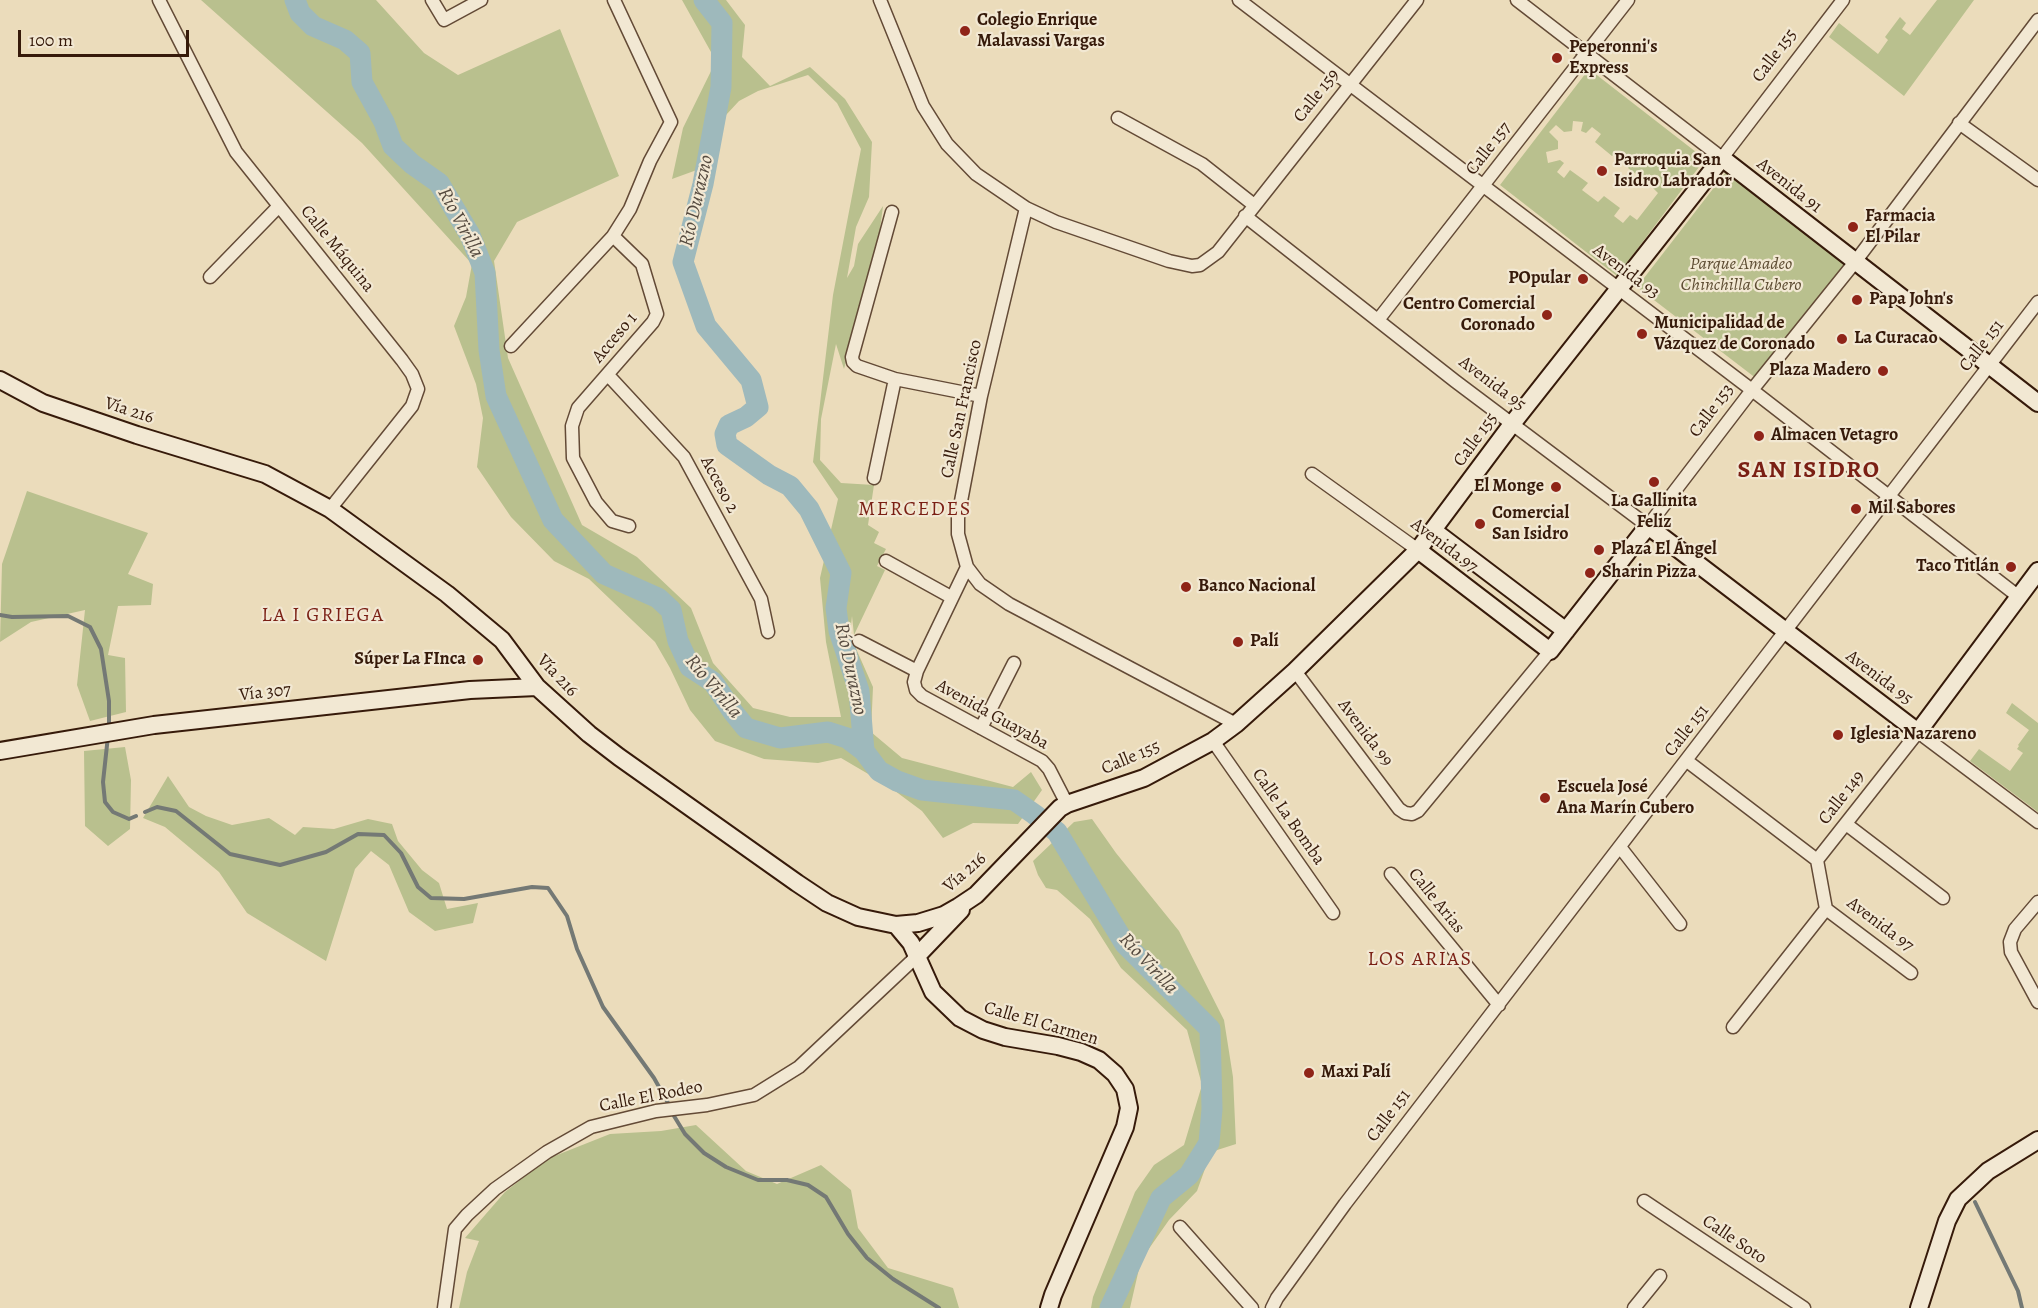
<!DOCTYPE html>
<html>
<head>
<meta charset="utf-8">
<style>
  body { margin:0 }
  #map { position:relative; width:2038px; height:1308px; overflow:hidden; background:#ebdcbb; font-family:Alegreya,serif }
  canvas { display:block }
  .scale { position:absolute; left:18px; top:30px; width:171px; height:27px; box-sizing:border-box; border:3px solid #361a0a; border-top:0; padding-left:8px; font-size:18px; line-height:21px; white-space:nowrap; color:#361a0a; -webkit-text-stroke:4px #f2e8d3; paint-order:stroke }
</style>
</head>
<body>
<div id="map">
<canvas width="2038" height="1308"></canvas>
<div class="scale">100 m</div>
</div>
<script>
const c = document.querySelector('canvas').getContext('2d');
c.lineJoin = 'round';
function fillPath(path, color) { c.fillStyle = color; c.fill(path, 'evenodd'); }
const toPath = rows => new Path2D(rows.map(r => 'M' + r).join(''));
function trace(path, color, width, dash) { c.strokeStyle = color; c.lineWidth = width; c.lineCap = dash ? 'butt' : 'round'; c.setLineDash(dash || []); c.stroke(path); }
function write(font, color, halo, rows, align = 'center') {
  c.font = font + ' Alegreya,serif'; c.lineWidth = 4.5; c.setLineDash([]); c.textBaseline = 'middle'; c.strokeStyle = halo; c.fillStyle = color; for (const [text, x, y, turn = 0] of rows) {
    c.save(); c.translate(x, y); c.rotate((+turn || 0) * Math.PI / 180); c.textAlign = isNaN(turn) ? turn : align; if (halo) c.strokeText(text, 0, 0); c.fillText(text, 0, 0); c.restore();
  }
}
const green = toPath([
  [201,0,376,0,424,53,458,75,560,29,619,176,517,222,494,261,508,358,582,525,637,557,691,608,713,663,753,708,790,717,841,717,826,642,820,578,838,499,813,462,833,295,861,149,837,103,808,75,758,91,739,101,726,115,716,163,672,179,683,128,716,61,682,0,726,0,745,25,742,57,770,86,810,67,845,99,872,142,869,197,856,227,847,278,854,266,858,244,883,206,879,237,844,369,836,344,821,419,820,460,841,483,874,485,868,525,879,532,874,543,886,549,877,566,885,570,854,635,852,616,850,635,873,687,871,732,902,758,948,770,1013,787,1031,772,1042,790,1018,824,973,823,943,838,922,811,887,785,841,758,818,763,764,759,715,741,690,710,670,668,655,642,589,579,554,561,511,517,477,467,483,418,476,384,454,326,466,297,472,264,362,143],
  [1937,0,1974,0,1904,96,1829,37,1839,23,1878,54,1888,40,1885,37,1900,17,1906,23,1902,29,1910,35],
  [1589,69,1705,159,1617,276,1500,185],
  [1573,121,1583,122,1581,131,1586,133,1592,127,1601,134,1595,142,1612,156,1617,151,1632,163,1628,168,1644,180,1649,174,1657,181,1653,188,1658,193,1637,220,1630,215,1623,223,1614,216,1620,208,1604,196,1598,202,1582,190,1588,183,1570,170,1564,178,1557,172,1564,163,1560,160,1548,163,1546,152,1558,149,1558,141,1549,132,1556,125,1564,132,1572,131],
  [1726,172,1845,265,1757,379,1637,287],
  [27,491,148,533,128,574,153,584,151,605,118,606,108,655,125,658,126,712,90,721,77,685,85,610,31,622,0,642,2,564],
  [2012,703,2038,723,2038,812,1970,761,1979,749,2010,771,2023,753,2017,749,2019,746,2018,745,2029,730,2006,713],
  [125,747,131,780,130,829,108,846,85,826,84,751],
  [168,776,189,807,206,816,232,825,269,818,295,835,303,827,334,829,368,819,392,824,398,841,422,870,439,883,447,909,478,903,473,923,435,931,409,912,389,865,371,851,355,869,326,961,247,913,219,872,165,827,143,818],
  [1092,819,1116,853,1179,931,1224,1020,1233,1077,1236,1144,1211,1152,1197,1191,1169,1220,1141,1260,1130,1308,1091,1308,1093,1297,1135,1192,1154,1165,1184,1145,1202,1085,1187,1030,1121,968,1090,919,1057,890,1046,888,1038,875,1033,861,1074,822],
  [696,1125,746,1171,777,1184,821,1165,851,1190,858,1228,888,1268,953,1288,959,1308,459,1308,467,1272,479,1241,465,1238,505,1192,547,1159,610,1134,661,1131]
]);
const stream = toPath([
  [0,615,12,617,68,616,90,627,101,649,109,701,109,729],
  [108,736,103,782,105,802,113,812,129,819,136,816],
  [145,812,157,807,176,811,230,854,280,865,326,852,358,834,384,835,401,853,418,887,431,898,464,899,532,887,548,888,567,916,577,949,603,1007,654,1078,668,1103],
  [674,1116,685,1134,704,1153,726,1167,758,1180,787,1180,808,1185,826,1197,848,1234,867,1258,893,1279,939,1308],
  [1975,1202,2018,1291,2022,1308]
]);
const river = toPath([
  [295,0,300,13,313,26,345,40,360,53,362,82,384,122,393,146,412,164,439,183,470,235,485,273,489,350,496,396,553,520,604,574,658,598,671,610,678,641,690,667,713,682,733,712,746,728,780,738,828,732,847,738,864,751,879,771,897,781,922,790,1014,800,1034,814,1057,832,1125,944,1210,1029,1212,1109,1209,1143,1189,1175,1161,1198,1110,1308],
  [704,0,722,23,721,87,703,184,683,262,706,326,751,380,758,407,746,417,729,425,725,434,727,445,769,475,790,486,809,509,841,573,836,608,839,631,859,691,864,751]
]);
const street = toPath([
  [159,0,236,152,402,360,412,374,418,389,412,406,330,509],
  [432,0,444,20,481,0],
  [614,0,671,122,650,161,630,209,613,236,642,264,657,314,653,322,578,408,572,426,573,458,596,502,612,521,629,526],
  [880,0,923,106,947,144,976,174,1026,208,981,396,958,517,958,534,967,567,980,584,1009,604,1236,724],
  [1239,0,1752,390,2019,597],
  [1517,0,1722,158,1843,0],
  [1118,118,1202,164,1254,205],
  [1959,123,2038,180],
  [1026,208,1056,222,1169,261,1192,266,1200,265,1218,252,1417,0],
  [892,212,852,357,853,362,857,366,895,379,981,396],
  [1245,216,1455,381,1648,526,1752,390,1855,262,2038,20],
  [210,277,279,206],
  [1378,320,1628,0],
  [511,346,613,236],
  [608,375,684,457,761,599,768,632],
  [1312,474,1418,550],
  [874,478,895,379],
  [886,561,951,597],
  [967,567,917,671,914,682,916,690,922,696,1042,761,1049,769,1067,804],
  [859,641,917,671],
  [1295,671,1399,809,1405,813,1412,814,1418,811,1550,651],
  [981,728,1014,663],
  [1213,741,1333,913],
  [1687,761,1817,860],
  [1846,824,1943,898],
  [1620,847,1680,924],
  [1391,874,1499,1005],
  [2038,902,2015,929,2010,942,2011,952,2038,1002],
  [1826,909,1911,973],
  [1733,1027,1826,909,1817,860,1918,732,2038,822],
  [1644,1201,1804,1308],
  [1180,1227,1252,1308],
  [444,1308,455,1229,467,1215,495,1189,547,1152,591,1127,656,1111,707,1105,754,1095,799,1067,916,957],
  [1272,1308,1277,1298,1345,1204,2038,302],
  [1634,1308,1660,1276]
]);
const secondary = toPath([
  [0,380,43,403,137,435,265,474,330,509,447,594,502,640,537,687,589,734,619,757,797,883,827,903,858,917,896,925,918,923,944,915,958,907,976,895,1060,808,1067,804,1144,778,1213,741,1236,724,1295,671,1418,550,1512,424,1722,158,2038,403],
  [1434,531,1566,631],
  [1418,550,1550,651,1648,526,1918,732,2038,571],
  [0,751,154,725,470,690,537,687],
  [896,925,911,943,933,992,960,1018,983,1030,1005,1037,1058,1046,1081,1052,1099,1060,1115,1074,1125,1089,1129,1108,1125,1127,1053,1295,1049,1308],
  [916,957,961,910],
  [1919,1308,1947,1221,1958,1199,1988,1171,2038,1140]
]);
const markers = [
  [965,31,6,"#8f2418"],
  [1557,58,6,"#8f2418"],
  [1602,171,6,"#8f2418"],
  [1853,227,6,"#8f2418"],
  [1583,279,6,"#8f2418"],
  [1857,300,6,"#8f2418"],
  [1547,315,6,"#8f2418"],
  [1642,334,6,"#8f2418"],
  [1842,339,6,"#8f2418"],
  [1883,371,6,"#8f2418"],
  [1759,436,6,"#8f2418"],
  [1654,482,6,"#8f2418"],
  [1556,487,6,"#8f2418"],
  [1856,509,6,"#8f2418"],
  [1480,524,6,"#8f2418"],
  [1599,550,6,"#8f2418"],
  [2011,567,6,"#8f2418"],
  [1590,573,6,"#8f2418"],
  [1186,587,6,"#8f2418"],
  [1238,642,6,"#8f2418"],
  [478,660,6,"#8f2418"],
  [1838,735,6,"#8f2418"],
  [1545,798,6,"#8f2418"],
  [1309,1073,6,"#8f2418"]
];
const poiNames = [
  ["Colegio Enrique",977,21],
  ["Malavassi Vargas",977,42],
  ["Peperonni's",1569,48],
  ["Express",1569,69],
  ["Parroquia San",1614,161],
  ["Isidro Labrador",1614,182],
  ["Farmacia",1865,217],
  ["El Pilar",1865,238],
  ["POpular",1571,279,"right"],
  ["Papa John's",1869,300],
  ["Centro Comercial",1535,305,"right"],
  ["Coronado",1535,326,"right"],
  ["Municipalidad de",1654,324],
  ["Vázquez de Coronado",1654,345],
  ["La Curacao",1854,339],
  ["Plaza Madero",1871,371,"right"],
  ["Almacen Vetagro",1771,436],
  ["El Monge",1544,487,"right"],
  ["La Gallinita",1654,502,"center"],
  ["Feliz",1654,523,"center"],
  ["Mil Sabores",1868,509],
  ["Comercial",1492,514],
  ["San Isidro",1492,535],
  ["Plaza El Ángel",1611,550],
  ["Taco Titlán",1999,567,"right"],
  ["Sharin Pizza",1602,573],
  ["Banco Nacional",1198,587],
  ["Palí",1250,642],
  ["Súper La FInca",466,660,"right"],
  ["Iglesia Nazareno",1850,735],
  ["Escuela José",1557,788],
  ["Ana Marín Cubero",1557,809],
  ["Maxi Palí",1321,1073]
];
const streetNames = [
  ["Calle 155",1775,56,-53],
  ["Calle 159",1317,96,-52],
  ["Calle 157",1489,149,-52],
  ["Avenida 91",1789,186,38],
  ["Calle Máquina",337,249,51],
  ["Avenida 93",1626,272,37],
  ["Acceso 1",615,338,-50],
  ["Calle 151",1982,346,-52],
  ["Avenida 95",1492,384,37],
  ["Calle San Francisco",962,409,-78],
  ["Vía 216",129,411,18],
  ["Calle 153",1712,411,-53],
  ["Calle 155",1476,440,-54],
  ["Acceso 2",719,485,62],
  ["Avenida 97",1444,546,37],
  ["Vía 216",557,676,47],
  ["Avenida 95",1879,678,37],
  ["Vía 307",265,693,-6],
  ["Avenida Guayaba",992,715,29],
  ["Calle 151",1687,731,-52],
  ["Avenida 99",1365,733,53],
  ["Calle 155",1131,758,-23],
  ["Calle 149",1842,798,-52],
  ["Calle La Bomba",1288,817,55],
  ["Vía 216",965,873,-41],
  ["Calle Arias",1436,901,51],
  ["Avenida 97",1880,925,37],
  ["Calle El Carmen",1041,1024,16],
  ["Calle El Rodeo",651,1097,-11],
  ["Calle 151",1389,1116,-53],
  ["Calle Soto",1734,1240,34]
];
const parkNames = [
  ["Parque Amadeo",1741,265],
  ["Chinchilla Cubero",1741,286]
];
const waterNames = [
  ["Río Durazno",697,201,-77],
  ["Río Virilla",460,223,62],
  ["Río Durazno",850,669,78],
  ["Río Virilla",713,687,50],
  ["Río Virilla",1148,964,47]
];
const neighbourhoodNames = [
  ["MERCEDES",915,510],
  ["LA I GRIEGA",323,616],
  ["LOS ARIAS",1420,960]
];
const districtNames = [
  ["SAN ISIDRO",1809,471]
];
fillPath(green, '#b9c08e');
trace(stream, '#747975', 4);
trace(river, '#9eb9bc', 21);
trace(street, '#634a36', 15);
trace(secondary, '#361a0a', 20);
trace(street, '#f2e8d3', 12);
trace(secondary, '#f2e8d3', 16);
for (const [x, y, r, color] of markers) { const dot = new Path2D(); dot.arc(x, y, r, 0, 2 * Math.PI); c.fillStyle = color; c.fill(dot); trace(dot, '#f2e8d3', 2); }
write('bold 18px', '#361a0a', '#f2e8d3', poiNames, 'left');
write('18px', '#361a0a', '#f2e8d3', streetNames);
write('italic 18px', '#5d4c32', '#f2e8d3', parkNames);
write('italic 20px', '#554a3f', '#f2e8d3', waterNames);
c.letterSpacing = '1.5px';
write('20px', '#7a1f14', '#f2e8d3', neighbourhoodNames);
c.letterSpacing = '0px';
c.letterSpacing = '1.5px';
write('bold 24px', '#7a1f14', '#f2e8d3', districtNames);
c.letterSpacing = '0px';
</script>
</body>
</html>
